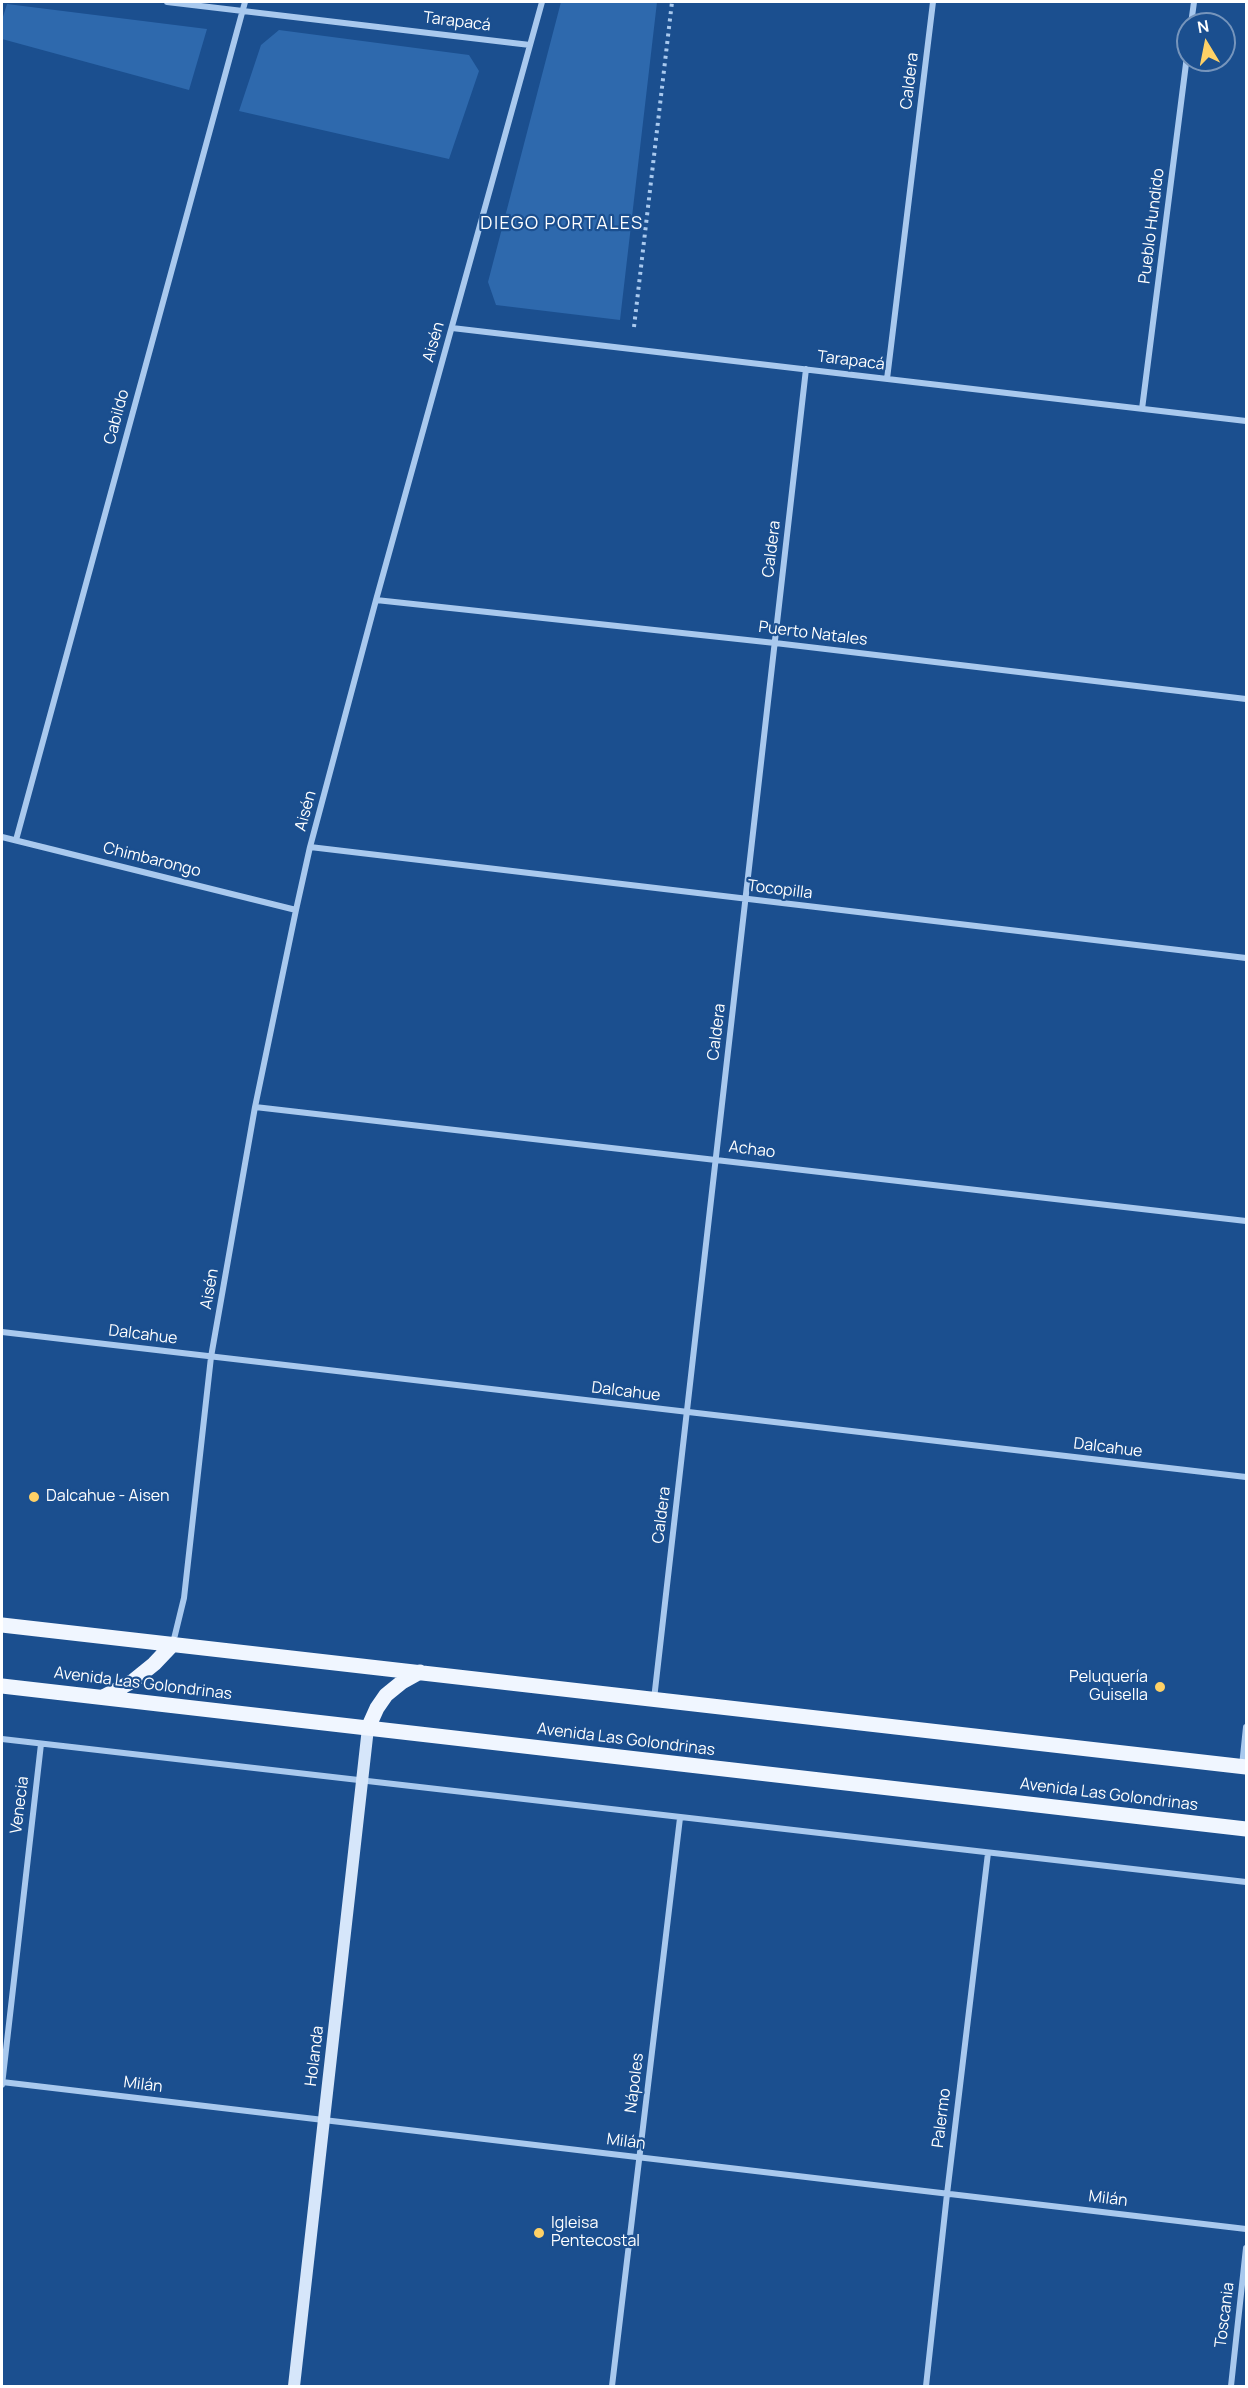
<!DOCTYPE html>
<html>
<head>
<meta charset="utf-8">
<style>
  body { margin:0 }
  #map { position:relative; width:1248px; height:2388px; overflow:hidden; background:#1b4f8f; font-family:Manrope,sans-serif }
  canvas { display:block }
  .frame { position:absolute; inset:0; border:3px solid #fff; pointer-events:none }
  .north { position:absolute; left:1176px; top:12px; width:60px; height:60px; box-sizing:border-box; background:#1b4f8f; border:2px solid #7695bc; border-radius:50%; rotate:350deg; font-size:16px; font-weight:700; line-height:24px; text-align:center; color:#fff }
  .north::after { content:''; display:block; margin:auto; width:21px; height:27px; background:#ffd166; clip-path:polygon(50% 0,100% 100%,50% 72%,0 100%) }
</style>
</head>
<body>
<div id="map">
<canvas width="1248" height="2388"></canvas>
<div class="frame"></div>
<div class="north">N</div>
</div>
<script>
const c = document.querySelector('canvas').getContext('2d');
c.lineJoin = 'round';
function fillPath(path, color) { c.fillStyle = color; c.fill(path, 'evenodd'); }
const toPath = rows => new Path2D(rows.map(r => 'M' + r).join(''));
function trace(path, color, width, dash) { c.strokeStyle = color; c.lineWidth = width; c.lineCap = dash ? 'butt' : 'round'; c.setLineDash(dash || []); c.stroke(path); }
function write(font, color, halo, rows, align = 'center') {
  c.font = font + ' Manrope,sans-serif'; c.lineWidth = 4.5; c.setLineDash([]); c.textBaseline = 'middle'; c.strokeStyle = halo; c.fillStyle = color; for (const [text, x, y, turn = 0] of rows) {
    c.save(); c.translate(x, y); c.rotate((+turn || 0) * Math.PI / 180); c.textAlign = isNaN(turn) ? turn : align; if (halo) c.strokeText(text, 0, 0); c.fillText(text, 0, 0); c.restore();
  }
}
const green = toPath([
  [561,2,657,2,620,320,496,305,488,282],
  [7,4,207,29,189,90,2,39,2,20],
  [279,30,469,55,479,71,449,159,239,111,261,45]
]);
const path = toPath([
  [634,327,672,2]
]);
const street = toPath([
  [167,2,530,45],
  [1191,24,1194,2],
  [452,328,1246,421],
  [887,379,933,2],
  [1142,409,1188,48],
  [376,600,775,643,1246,699],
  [2,837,296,910],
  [16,840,245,2],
  [310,847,1246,958],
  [255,1107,1246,1221],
  [2,1332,1246,1477],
  [173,1643,184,1598,211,1357,255,1107,296,910,310,847,376,600,542,2],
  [654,1699,806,369],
  [2,1739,1246,1882],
  [1242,1766,1246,1727],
  [2,2082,1246,2229],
  [2,2085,41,1744],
  [612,2386,680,1818],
  [926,2386,947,2194,988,1853],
  [1231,2386,1246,2248]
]);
const secondary = toPath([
  [294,2386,368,1728]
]);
const primary = toPath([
  [2,1625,1246,1767],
  [2,1686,1246,1829],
  [103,1697,133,1681,154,1664,173,1644],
  [368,1728,377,1708,386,1695,402,1682,420,1672]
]);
const markers = [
  [34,1497,6,"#ffd166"],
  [1160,1687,6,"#ffd166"],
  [539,2233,6,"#ffd166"]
];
const streetNames = [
  ["Tarapacá",457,22,7],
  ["Caldera",910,81,-83],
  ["Pueblo Hundido",1152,226,-83],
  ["Aisén",434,342,-74],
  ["Tarapacá",851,361,7],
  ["Cabildo",117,417,-75],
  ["Caldera",772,549,-83],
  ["Puerto Natales",813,634,7],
  ["Aisén",306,811,-75],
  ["Chimbarongo",152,860,14],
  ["Tocopilla",780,890,7],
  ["Caldera",717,1032,-83],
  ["Achao",752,1150,7],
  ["Aisén",210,1289,-80],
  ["Dalcahue",143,1335,7],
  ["Dalcahue",626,1392,7],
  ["Dalcahue",1108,1448,7],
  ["Caldera",662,1515,-83],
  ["Avenida Las Golondrinas",143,1684,7],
  ["Avenida Las Golondrinas",626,1740,7],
  ["Avenida Las Golondrinas",1109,1795,7],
  ["Venecia",20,1805,-83],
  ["Holanda",315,2056,-83],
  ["Nápoles",635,2083,-83],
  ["Milán",143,2085,7],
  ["Palermo",942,2118,-83],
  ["Milán",626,2142,7],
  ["Milán",1108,2199,7],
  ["Toscania",1225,2315,-83]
];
const poiNames = [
  ["Dalcahue - Aisen",46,1497],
  ["Peluquería",1148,1678,"right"],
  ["Guisella",1148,1696,"right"],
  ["Igleisa",551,2224],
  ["Pentecostal",551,2242]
];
const neighbourhoodNames = [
  ["DIEGO PORTALES",562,224]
];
fillPath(green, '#2e69ad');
trace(path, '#a9c9ee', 4, [3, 4.5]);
trace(street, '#a9c9ee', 6);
trace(secondary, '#d6e6fa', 12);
trace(primary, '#f0f6ff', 15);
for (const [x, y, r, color] of markers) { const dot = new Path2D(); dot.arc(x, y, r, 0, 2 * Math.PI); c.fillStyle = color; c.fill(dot); trace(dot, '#1b4f8f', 2); }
write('16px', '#fff', '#1b4f8f', streetNames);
write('16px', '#fff', '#1b4f8f', poiNames, 'left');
c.letterSpacing = '1.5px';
write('18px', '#fff', '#1b4f8f', neighbourhoodNames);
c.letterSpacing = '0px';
</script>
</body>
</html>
